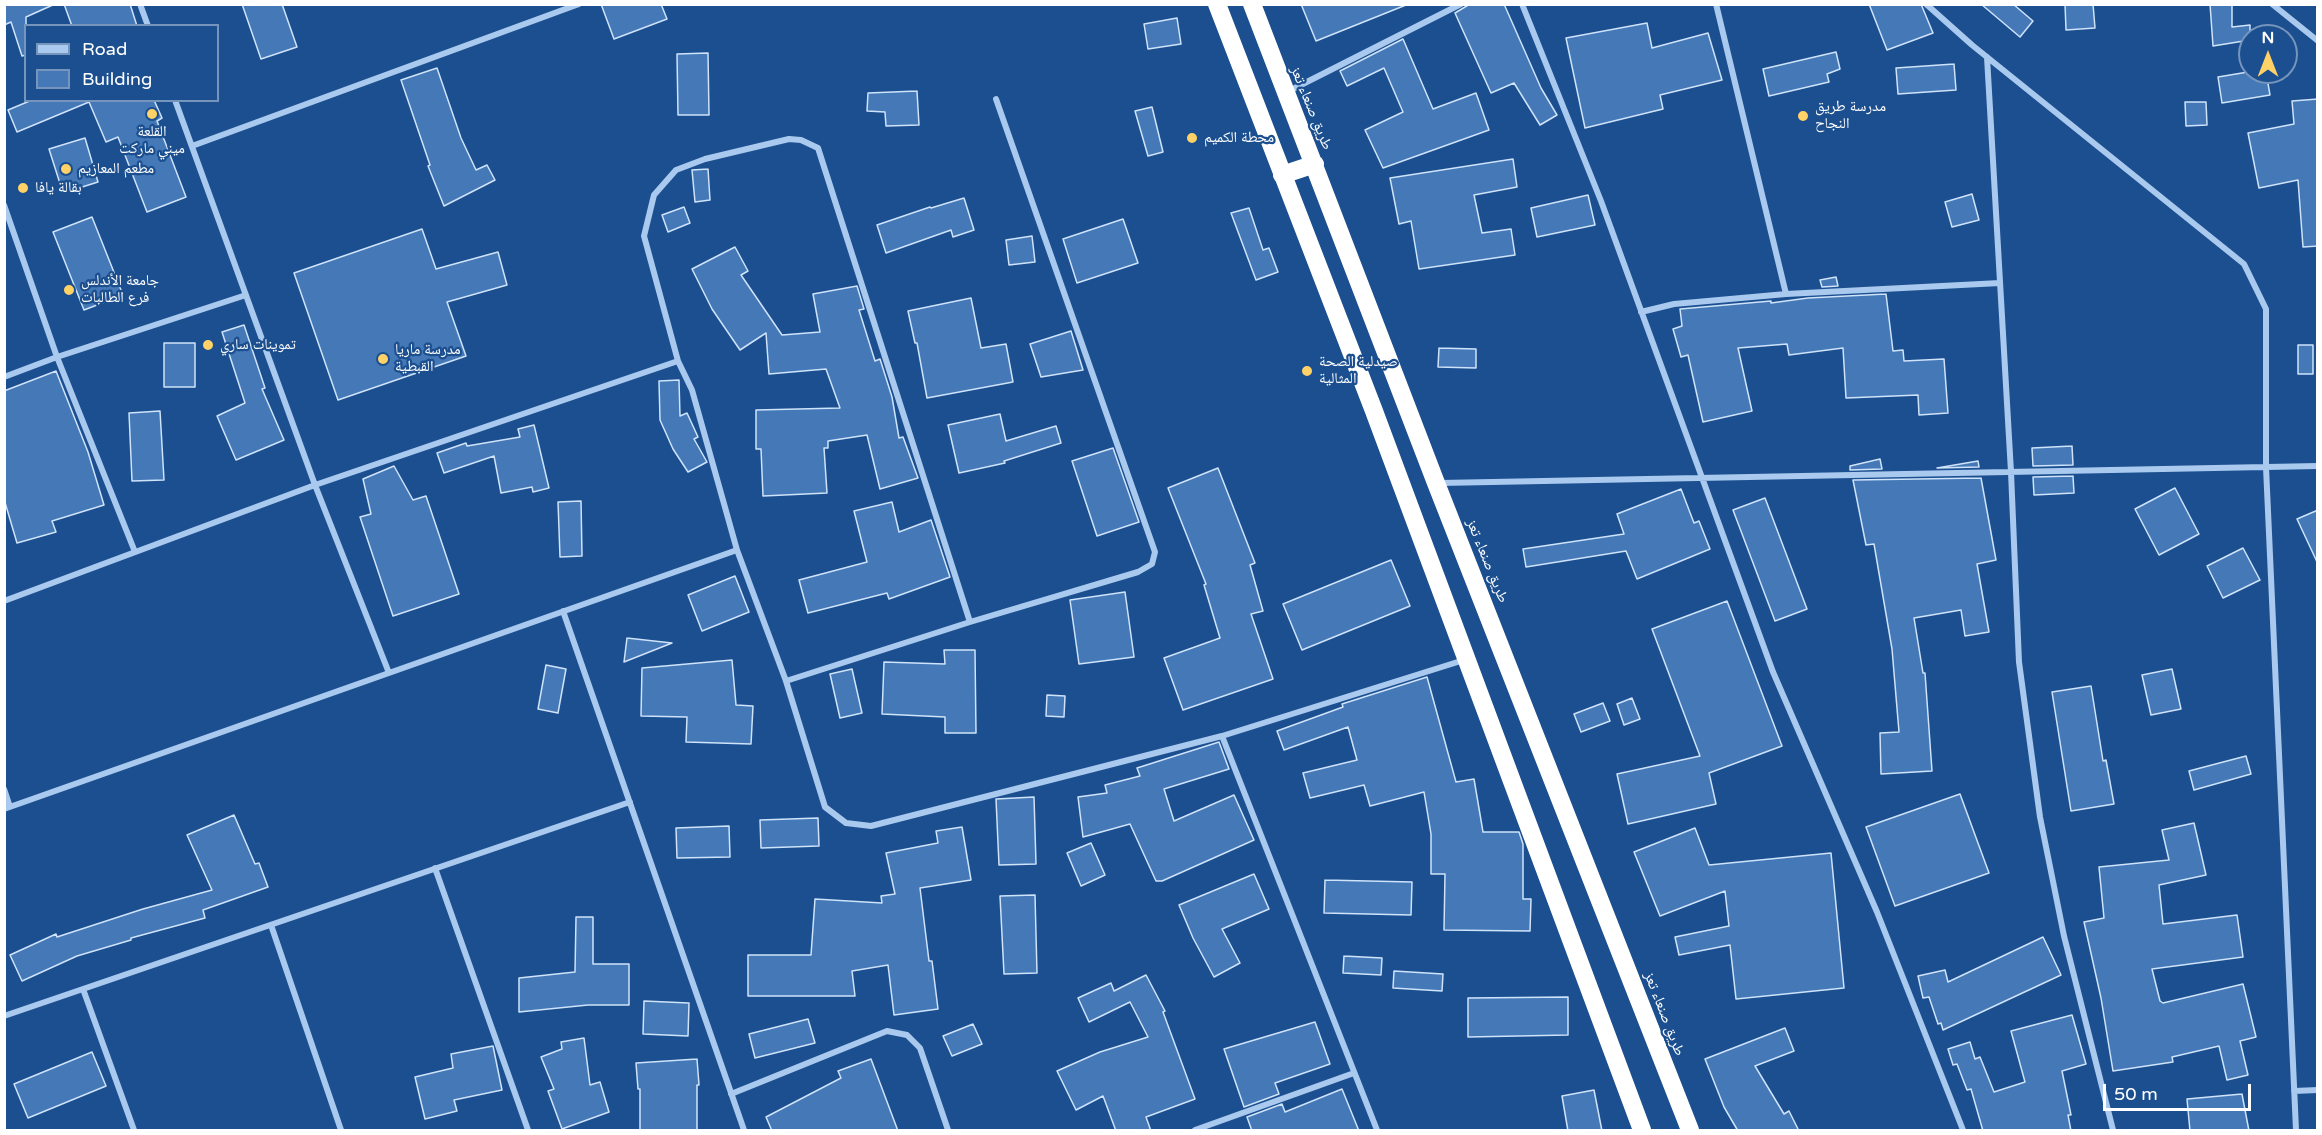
<!DOCTYPE html>
<html>
<head>
<meta charset="utf-8">
<style>
  body { margin:0 }
  #map { position:relative; width:2322px; height:1135px; overflow:hidden; background:#1b4f8f; font-family:"Varela Round",sans-serif }
  canvas { display:block }
  .frame { position:absolute; inset:0; border:6px solid #fff; pointer-events:none }
  .legend { position:absolute; left:24px; top:24px; width:195px; height:78px; box-sizing:border-box; background:#1b4f8f; border:2px solid #7695bc; margin:0; padding:8px 10px; list-style:none; font-size:18px; color:#fff }
  .legend li { display:flex; align-items:center; gap:12px; height:30px }
  .legend b { width:30px; border:2px solid #7695bc }
  .north { position:absolute; left:2238px; top:24px; width:60px; height:60px; box-sizing:border-box; background:#1b4f8f; border:2px solid #7695bc; border-radius:50%; rotate:0deg; font-size:16px; font-weight:700; line-height:24px; text-align:center; color:#fff }
  .north::after { content:''; display:block; margin:auto; width:21px; height:27px; background:#ffd166; clip-path:polygon(50% 0,100% 100%,50% 72%,0 100%) }
  .scale { position:absolute; left:2103px; top:1084px; width:148px; height:27px; box-sizing:border-box; border:3px solid #fff; border-top:0; padding-left:8px; font-size:18px; line-height:21px; white-space:nowrap; color:#fff; -webkit-text-stroke:4px #1b4f8f; paint-order:stroke }
</style>
</head>
<body>
<div id="map">
<canvas width="2322" height="1135"></canvas>
<div class="frame"></div>
<ul class="legend">
<li><b style="height:8px;background:#a9c9ee"></b>Road</li>
<li><b style="height:16px;background:#4478b7"></b>Building</li>
</ul>
<div class="north">N</div>
<div class="scale">50 m</div>
</div>
<script>
const c = document.querySelector('canvas').getContext('2d');
c.lineJoin = 'round';
function fillPath(path, color) { c.fillStyle = color; c.fill(path, 'evenodd'); }
const toPath = rows => new Path2D(rows.map(r => 'M' + r).join(''));
function trace(path, color, width, dash) { c.strokeStyle = color; c.lineWidth = width; c.lineCap = dash ? 'butt' : 'round'; c.setLineDash(dash || []); c.stroke(path); }
function write(font, color, halo, rows, align = 'center') {
  c.font = font + ' "Varela Round","Noto Naskh Arabic",sans-serif'; c.lineWidth = 4.5; c.setLineDash([]); c.textBaseline = 'middle'; c.strokeStyle = halo; c.fillStyle = color; for (const [text, x, y, turn = 0] of rows) {
    c.save(); c.translate(x, y); c.rotate((+turn || 0) * Math.PI / 180); c.textAlign = isNaN(turn) ? turn : align; if (halo) c.strokeText(text, 0, 0); c.fillText(text, 0, 0); c.restore();
  }
}
const building = toPath([
  [4,4,55,4,26,17,26,55,22,56,11,22,4,25,4,4],
  [64,4,130,4,137,26,72,26,64,4],
  [242,4,282,4,297,47,261,59,242,4],
  [601,4,661,4,667,19,614,39,601,4],
  [1301,4,1406,4,1406,5,1316,41,1301,4],
  [1470,4,1504,4,1541,88,1557,115,1540,125,1514,83,1491,93,1455,13,1470,4],
  [1869,4,1921,4,1933,33,1887,50,1869,4],
  [1981,4,2013,4,2033,21,2020,37,1981,4],
  [2065,4,2093,4,2095,28,2066,30,2065,4],
  [2210,4,2232,4,2232,27,2250,25,2250,40,2213,46,2210,4],
  [1177,18,1181,44,1148,49,1144,24,1177,18],
  [1647,23,1652,48,1708,33,1722,80,1660,95,1663,109,1585,128,1566,38,1647,23],
  [1403,39,1433,109,1476,93,1489,130,1383,168,1365,130,1403,112,1384,68,1347,86,1340,71,1403,39],
  [1836,52,1840,69,1827,74,1829,82,1769,96,1763,69,1836,52],
  [708,53,709,115,678,115,677,54,708,53],
  [1954,64,1956,90,1898,94,1896,68,1954,64],
  [437,68,461,138,476,170,487,165,495,180,444,206,428,166,430,165,401,80,437,68],
  [2248,72,2266,72,2270,95,2222,103,2218,77,2248,72],
  [917,91,919,125,886,126,885,112,867,111,868,93,917,91],
  [2318,99,2318,246,2303,247,2298,180,2259,188,2248,133,2294,124,2292,101,2318,99],
  [32,100,154,100,162,118,157,121,186,197,147,212,118,137,106,142,89,102,17,132,8,110,32,100],
  [2185,102,2206,102,2207,125,2186,126,2185,102],
  [1152,107,1163,152,1148,156,1135,111,1152,107],
  [85,138,98,182,63,193,49,149,85,138],
  [1513,159,1517,187,1474,195,1482,233,1511,229,1515,255,1419,269,1411,221,1399,224,1390,178,1513,159],
  [708,169,710,200,695,202,692,170,708,169],
  [1972,194,1979,220,1952,227,1945,202,1972,194],
  [1588,195,1595,225,1537,237,1531,208,1588,195],
  [964,198,974,230,953,237,951,230,886,253,877,225,930,207,931,208,964,198],
  [684,207,690,223,668,232,662,215,684,207],
  [1249,208,1263,250,1269,248,1278,272,1256,280,1231,213,1249,208],
  [92,217,123,295,84,310,53,232,92,217],
  [1123,219,1138,263,1077,283,1063,239,1123,219],
  [422,229,436,269,498,252,507,285,447,302,466,356,338,400,294,273,422,229],
  [1032,236,1035,262,1009,265,1006,240,1032,236],
  [735,247,748,271,741,275,782,335,820,332,813,294,857,286,864,309,859,310,875,361,880,359,892,397,899,438,903,437,918,478,880,489,867,435,828,441,828,448,824,448,827,493,763,496,761,449,756,449,756,410,840,408,826,369,769,374,766,333,740,350,712,309,692,269,735,247],
  [1836,277,1838,286,1822,287,1820,280,1836,277],
  [1886,294,1893,351,1903,350,1904,361,1944,359,1948,413,1919,415,1918,395,1846,398,1843,348,1789,355,1787,344,1738,348,1752,411,1703,422,1688,355,1681,357,1673,329,1682,326,1680,309,1771,301,1771,303,1808,298,1886,294],
  [971,298,981,348,1006,344,1013,382,927,398,917,343,915,343,908,311,971,298],
  [244,325,265,388,262,389,284,440,236,460,217,416,245,403,222,332,244,325],
  [1071,331,1083,370,1041,377,1030,344,1071,331],
  [164,343,195,343,195,387,164,387,164,343],
  [2298,345,2313,345,2313,374,2298,374,2298,345],
  [1439,348,1476,349,1476,368,1438,367,1439,348],
  [56,371,88,452,104,505,52,521,56,532,17,543,4,499,4,391,56,371],
  [679,380,680,416,687,413,698,437,694,439,707,462,688,472,673,449,660,420,659,381,679,380],
  [160,411,164,480,132,481,129,413,160,411],
  [1000,414,1006,441,1056,426,1061,443,1004,461,1005,463,959,473,948,425,1000,414],
  [534,425,549,488,533,492,532,487,501,493,494,456,444,473,437,453,466,443,467,446,520,437,518,429,534,425],
  [2072,446,2073,465,2033,466,2032,448,2072,446],
  [1113,448,1139,522,1097,536,1072,461,1113,448],
  [1880,459,1882,469,1850,470,1850,466,1880,459],
  [1978,461,1979,467,1937,468,1978,461],
  [394,466,413,500,426,496,459,594,393,616,360,517,371,514,363,479,394,466],
  [1218,468,1255,563,1250,565,1263,611,1251,614,1273,679,1183,710,1164,658,1220,638,1204,585,1206,584,1168,488,1218,468],
  [2073,476,2074,493,2034,495,2033,477,2073,476],
  [1981,478,1996,560,1977,564,1989,632,1965,636,1961,610,1914,618,1923,673,1925,673,1932,771,1881,774,1880,733,1899,732,1892,649,1874,544,1866,545,1853,480,1981,478],
  [2175,488,2199,534,2159,555,2135,509,2175,488],
  [1681,489,1694,523,1699,521,1710,549,1637,579,1626,551,1526,567,1523,549,1624,534,1617,514,1681,489],
  [1765,498,1807,609,1775,621,1733,510,1765,498],
  [581,501,582,556,560,557,558,502,581,501],
  [892,502,899,532,931,520,950,577,889,599,887,593,808,613,799,580,867,562,854,511,892,502],
  [2318,510,2318,564,2297,519,2318,510],
  [2243,548,2260,580,2223,598,2207,566,2243,548],
  [1391,560,1410,606,1302,650,1283,604,1391,560],
  [735,576,749,612,702,631,688,595,735,576],
  [1125,592,1134,657,1079,664,1070,600,1125,592],
  [1727,601,1782,746,1709,773,1716,804,1628,824,1617,774,1700,756,1652,629,1727,601],
  [627,638,672,643,624,662,627,638],
  [944,650,975,650,976,733,945,733,945,717,882,714,884,662,945,664,944,650],
  [732,660,736,705,753,706,751,744,686,742,687,717,641,716,642,668,732,660],
  [546,665,566,669,558,713,538,709,546,665],
  [852,669,862,713,840,718,830,674,852,669],
  [2172,669,2181,709,2151,715,2142,675,2172,669],
  [1427,677,1456,782,1474,779,1483,832,1519,832,1523,844,1523,899,1531,899,1530,931,1444,930,1445,874,1431,874,1431,834,1424,792,1370,806,1364,785,1310,798,1303,773,1357,760,1348,727,1284,750,1277,731,1343,707,1342,704,1427,677],
  [2091,686,2103,761,2106,760,2114,804,2071,811,2052,692,2091,686],
  [1047,695,1065,696,1064,717,1046,716,1047,695],
  [1632,698,1640,719,1624,725,1617,704,1632,698],
  [1603,703,1610,721,1581,732,1574,714,1603,703],
  [1219,742,1229,769,1164,789,1174,821,1234,795,1254,840,1162,881,1156,881,1130,824,1083,837,1078,797,1107,793,1105,785,1140,776,1137,768,1219,742],
  [2246,756,2251,774,2194,790,2189,771,2246,756],
  [1960,794,1989,873,1895,906,1866,827,1960,794],
  [1034,797,1036,864,999,865,996,799,1034,797],
  [234,815,255,864,259,863,268,887,203,910,205,918,131,938,131,940,77,956,22,981,10,955,56,934,57,937,143,909,212,890,187,835,234,815],
  [818,818,819,846,761,848,760,820,818,818],
  [2194,823,2206,875,2159,885,2163,924,2237,915,2243,957,2152,969,2160,1001,2163,1003,2243,984,2256,1037,2240,1041,2248,1075,2227,1080,2219,1046,2172,1057,2173,1062,2113,1071,2101,998,2084,922,2104,918,2099,867,2169,860,2162,830,2194,823],
  [729,826,730,857,677,858,676,828,729,826],
  [962,827,971,880,920,888,929,961,932,961,938,1009,894,1015,888,965,852,971,855,996,748,996,748,955,811,955,815,899,882,903,881,896,895,894,886,853,938,843,936,831,962,827],
  [1695,828,1709,865,1831,853,1844,988,1736,999,1730,945,1679,955,1675,937,1729,926,1725,891,1660,916,1634,852,1695,828],
  [1091,843,1105,875,1081,886,1067,853,1091,843],
  [1254,874,1269,909,1222,929,1240,963,1214,977,1193,938,1179,905,1254,874],
  [1325,880,1412,882,1411,915,1324,913,1325,880],
  [1035,895,1037,973,1004,974,1000,896,1035,895],
  [576,917,593,917,593,964,629,964,629,1005,588,1005,519,1012,519,978,575,972,576,917],
  [2043,937,2061,975,1943,1030,1941,1023,1938,1024,1929,997,1923,998,1918,976,1945,970,1948,982,2043,937],
  [1344,956,1382,958,1381,975,1343,973,1344,956],
  [1394,971,1443,974,1442,991,1393,988,1394,971],
  [1146,975,1165,1011,1163,1012,1195,1099,1146,1117,1151,1131,1116,1131,1103,1096,1076,1110,1057,1071,1100,1052,1148,1037,1130,1002,1089,1022,1078,998,1111,983,1114,991,1146,975],
  [1568,997,1568,1035,1468,1037,1468,998,1568,997],
  [644,1001,689,1003,688,1036,643,1034,644,1001],
  [2072,1015,2086,1064,2062,1071,2071,1115,2068,1115,2071,1131,1983,1131,1971,1089,1967,1090,1957,1064,1953,1065,1948,1049,1970,1042,1975,1059,1980,1057,1994,1092,2025,1082,2011,1031,2072,1015],
  [808,1019,815,1043,755,1058,749,1034,808,1019],
  [1315,1022,1330,1064,1275,1083,1279,1094,1244,1107,1224,1049,1315,1022],
  [973,1024,982,1044,952,1056,943,1036,973,1024],
  [1785,1028,1794,1051,1755,1066,1784,1114,1789,1111,1799,1131,1738,1131,1724,1107,1705,1059,1785,1028],
  [584,1038,590,1085,600,1082,609,1112,562,1129,548,1091,554,1089,541,1057,562,1049,561,1042,584,1038],
  [493,1046,502,1090,454,1100,457,1111,425,1119,415,1077,453,1068,451,1054,493,1046],
  [92,1052,106,1086,28,1118,14,1084,92,1052],
  [697,1059,699,1085,697,1085,697,1131,640,1131,640,1089,638,1089,636,1063,697,1059],
  [871,1059,898,1131,772,1131,766,1117,841,1078,838,1071,871,1059],
  [1342,1089,1359,1131,1252,1131,1247,1117,1282,1104,1285,1112,1342,1089],
  [1594,1090,1602,1131,1568,1131,1562,1096,1594,1090],
  [2242,1094,2249,1131,2190,1131,2187,1099,2242,1094]
]);
const street = toPath([
  [140,4,148,26],
  [1522,4,1601,201,1773,672,1877,912,1963,1130],
  [1716,4,1786,294],
  [2272,4,2318,41],
  [1987,57,2011,472,2019,662,2040,817,2064,936,2113,1130],
  [1289,91,1461,4],
  [175,100,315,485,389,673],
  [192,146,579,4],
  [4,205,57,357,135,552],
  [1641,312,1674,304,1786,294,2000,283],
  [4,377,57,357,246,295],
  [1440,483,2266,467,2266,309,2244,264,1972,45,1926,4],
  [4,601,315,485,678,361],
  [563,611,744,1130],
  [970,622,818,148,801,140,789,139,705,159,676,170,654,195,644,236,678,361,692,390,737,550,786,681,825,807,846,823,871,826,1222,736,1464,660],
  [786,681,970,622,1138,572,1152,564,1155,552,996,99],
  [1222,736,1377,1130],
  [4,789,10,807],
  [4,809,737,550],
  [435,868,528,1130],
  [271,925,341,1130],
  [83,989,134,1130],
  [4,1016,630,802],
  [2294,1091,2318,1090],
  [731,1094,887,1031,907,1035,920,1048,948,1130],
  [1195,1130,1354,1073],
  [2296,1130,2266,467,2318,466]
]);
const highway = toPath([
  [1217,4,1374,411,1642,1130],
  [1252,4,1436,483,1690,1130],
  [1282,175,1315,164]
]);
const markers = [
  [152,114,6,"#ffd166"],
  [1803,116,6,"#ffd166"],
  [1192,138,6,"#ffd166"],
  [66,169,6,"#ffd166"],
  [23,188,6,"#ffd166"],
  [69,290,6,"#ffd166"],
  [208,345,6,"#ffd166"],
  [383,359,6,"#ffd166"],
  [1307,371,6,"#ffd166"]
];
const poiNames = [
  ["مدرسة طريق",1815,107],
  ["النجاح",1815,124],
  ["القلعة",152,132,"center"],
  ["ميني ماركت",152,149,"center"],
  ["محطة الكميم",1204,138],
  ["مطعم المعازيم",78,169],
  ["بقالة يافا",35,188],
  ["جامعة الأندلس",81,281],
  ["فرع الطالبات",81,298],
  ["تموينات ساري",220,345],
  ["مدرسة ماريا",395,350],
  ["القبطية",395,367],
  ["صيدلية الصحة",1319,362],
  ["المثالية",1319,379]
];
const streetNames = [
  ["طريق صنعاء تعز",1311,108,68],
  ["طريق صنعاء تعز",1487,561,68],
  ["طريق صنعاء تعز",1664,1014,69]
];
fillPath(building, '#4478b7');
trace(building, '#cfe3fa', 1.5);
trace(street, '#a9c9ee', 6);
trace(highway, '#fff', 18);
for (const [x, y, r, color] of markers) { const dot = new Path2D(); dot.arc(x, y, r, 0, 2 * Math.PI); c.fillStyle = color; c.fill(dot); trace(dot, '#1b4f8f', 2); }
write('15px', '#fff', '#1b4f8f', poiNames, 'left');
write('15px', '#fff', '#1b4f8f', streetNames);
</script>
</body>
</html>
